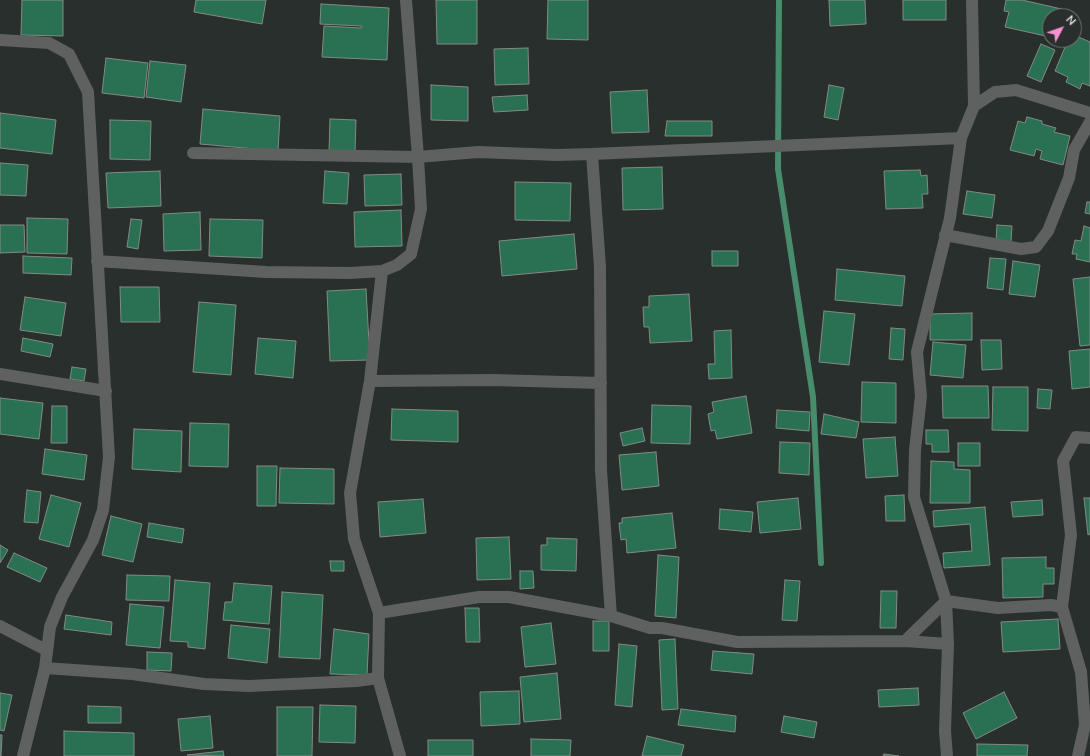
<!DOCTYPE html>
<html>
<head>
<meta charset="utf-8">
<style>
  body { margin:0 }
  #map { position:relative; width:1090px; height:756px; overflow:hidden; background:#292f2c; font-family:"Nunito Sans",sans-serif }
  canvas { display:block }
  .north { position:absolute; left:1042px; top:8px; width:40px; height:40px; box-sizing:border-box; background:#292f2c; border:1px solid #747976; border-radius:50%; rotate:49deg; font-size:11px; font-weight:700; line-height:16px; text-align:center; color:#e4e8e6 }
  .north::after { content:''; display:block; margin:auto; width:14px; height:18px; background:#f590d1; clip-path:polygon(50% 0,100% 100%,50% 72%,0 100%) }
</style>
</head>
<body>
<div id="map">
<canvas width="1090" height="756"></canvas>
<div class="north">N</div>
</div>
<script>
const c = document.querySelector('canvas').getContext('2d');
c.lineJoin = 'round';
const toPath = rows => new Path2D(rows.map(r => 'M' + r).join(''));
function trace(path, color, width, dash) { c.strokeStyle = color; c.lineWidth = width; c.lineCap = dash ? 'butt' : 'round'; c.setLineDash(dash || []); c.stroke(path); }
function fillPath(path, color) { c.fillStyle = color; c.fill(path, 'evenodd'); }
const stream = toPath([
  [779,0,778,169,813,397,821,563]
]);
const building = toPath([
  [22,0,63,0,63,36,21,35,22,0],
  [196,0,266,0,262,24,194,12,196,0],
  [436,0,477,0,477,44,437,44,436,0],
  [548,0,588,0,588,40,547,39,548,0],
  [829,0,865,0,866,24,830,26,829,0],
  [903,0,946,0,946,20,903,20,903,0],
  [1006,0,1022,0,1066,10,1065,16,1050,16,1050,37,1005,27,1009,12,1004,11,1006,0],
  [321,4,389,8,387,60,322,57,324,26,361,28,362,26,320,24,321,4],
  [1074,35,1090,42,1090,86,1082,83,1080,89,1066,82,1068,77,1055,71,1068,40,1074,40,1074,35],
  [1041,44,1055,50,1041,82,1027,76,1041,44],
  [528,48,529,84,495,85,494,49,528,48],
  [106,58,148,63,144,98,102,93,106,58],
  [150,61,186,65,181,102,146,97,150,61],
  [431,85,468,87,468,121,431,120,431,85],
  [829,85,844,88,838,120,824,117,829,85],
  [647,90,649,132,612,133,610,92,647,90],
  [527,95,528,110,494,112,492,97,527,95],
  [203,109,280,116,278,151,200,144,203,109],
  [0,113,56,120,52,154,0,148,0,113],
  [1027,117,1042,121,1042,124,1056,128,1054,132,1070,136,1063,165,1040,159,1042,151,1036,149,1034,156,1010,150,1018,121,1025,123,1027,117],
  [330,119,356,120,355,152,329,152,330,119],
  [110,120,151,121,150,160,110,159,110,120],
  [667,121,712,121,712,136,665,136,667,121],
  [0,163,28,165,26,196,0,195,0,163],
  [662,167,663,209,623,210,622,168,662,167],
  [920,170,921,176,927,175,928,194,922,194,923,208,886,209,884,171,920,170],
  [160,171,161,206,108,208,106,173,160,171],
  [325,171,349,173,347,204,323,203,325,171],
  [401,174,402,205,365,206,364,175,401,174],
  [515,182,571,183,570,221,515,220,515,182],
  [967,191,995,195,992,218,963,214,967,191],
  [1087,202,1090,202,1090,214,1085,213,1087,202],
  [401,210,402,246,355,247,354,212,401,210],
  [200,212,201,250,164,251,163,214,200,212],
  [27,218,68,219,67,254,27,253,27,218],
  [131,219,142,220,138,249,127,247,131,219],
  [210,219,263,220,262,258,209,256,210,219],
  [0,225,24,225,25,252,0,253,0,225],
  [997,225,1012,226,1011,242,996,241,997,225],
  [1084,226,1090,228,1090,262,1076,259,1077,254,1072,254,1075,240,1081,241,1084,226],
  [574,234,577,269,502,276,499,241,574,234],
  [712,251,738,251,738,266,712,266,712,251],
  [23,256,72,258,71,275,23,273,23,256],
  [990,258,1006,259,1003,290,987,288,990,258],
  [1013,261,1040,265,1035,297,1009,294,1013,261],
  [837,269,905,276,902,306,835,300,837,269],
  [1090,277,1090,345,1080,346,1073,279,1090,277],
  [120,287,159,287,160,322,121,322,120,287],
  [366,289,370,360,330,361,327,291,366,289],
  [689,294,692,341,650,343,649,327,644,327,643,307,649,307,649,296,689,294],
  [25,297,66,303,61,336,20,330,25,297],
  [199,302,236,305,231,375,193,372,199,302],
  [824,311,855,314,849,365,819,362,824,311],
  [972,313,972,340,930,340,930,314,972,313],
  [891,328,905,329,903,360,889,359,891,328],
  [731,330,732,378,709,379,708,364,715,364,714,331,731,330],
  [23,338,53,344,50,357,21,351,23,338],
  [258,338,296,341,293,378,255,374,258,338],
  [981,340,1001,340,1002,369,982,370,981,340],
  [933,342,966,345,963,378,930,375,933,342],
  [1090,349,1090,387,1072,389,1069,351,1090,349],
  [72,367,86,369,84,381,70,379,72,367],
  [862,382,896,383,896,423,861,422,862,382],
  [942,386,988,386,989,418,943,418,942,386],
  [993,387,1028,387,1028,431,992,430,993,387],
  [1038,389,1052,390,1050,409,1037,408,1038,389],
  [746,396,752,433,717,439,715,430,711,431,708,414,714,412,712,402,746,396],
  [0,398,43,403,39,439,0,434,0,398],
  [652,405,691,406,690,444,651,443,652,405],
  [52,406,67,406,67,443,51,443,52,406],
  [392,409,458,411,458,442,391,440,392,409],
  [777,410,810,412,809,431,776,428,777,410],
  [824,414,859,422,856,438,821,434,824,414],
  [190,423,229,424,228,467,189,466,190,423],
  [642,428,645,441,623,446,620,433,642,428],
  [134,429,182,431,181,472,132,469,134,429],
  [926,430,948,430,949,452,932,452,932,444,926,444,926,430],
  [895,437,898,476,866,478,863,439,895,437],
  [780,442,810,443,809,475,779,473,780,442],
  [958,443,980,443,980,466,958,466,958,443],
  [45,449,87,455,84,480,42,474,45,449],
  [656,452,659,486,622,490,619,455,656,452],
  [931,461,954,462,954,469,970,470,970,503,930,503,931,461],
  [257,466,277,466,276,506,257,506,257,466],
  [280,468,334,469,334,504,279,503,280,468],
  [27,490,41,492,38,523,24,522,27,490],
  [51,495,81,503,69,547,39,539,51,495],
  [904,495,905,521,886,521,885,496,904,495],
  [798,498,801,529,760,533,757,502,798,498],
  [1084,498,1090,498,1090,534,1088,535,1084,498],
  [423,499,426,533,380,537,378,502,423,499],
  [1042,500,1043,515,1013,517,1011,502,1042,500],
  [985,507,990,565,944,568,943,553,972,551,970,524,934,527,933,511,985,507],
  [720,509,753,512,751,532,719,529,720,509],
  [672,513,676,548,627,553,626,539,621,540,619,523,622,523,622,518,672,513],
  [111,516,142,524,133,562,102,555,111,516],
  [149,523,184,529,182,543,147,537,149,523],
  [509,537,511,579,477,580,476,538,509,537],
  [547,538,577,539,576,571,541,570,541,545,547,545,547,538],
  [0,545,8,550,0,563,0,545],
  [14,553,47,568,40,582,7,567,14,553],
  [658,555,679,557,676,618,655,616,658,555],
  [1046,557,1046,568,1054,568,1054,584,1043,584,1043,597,1003,598,1002,558,1046,557],
  [330,561,344,561,344,571,331,571,330,561],
  [520,571,533,571,534,588,520,589,520,571],
  [127,575,170,576,169,601,126,600,127,575],
  [175,580,210,583,205,649,188,647,188,642,170,641,175,580],
  [785,580,800,581,797,621,782,620,785,580],
  [234,583,272,586,269,624,223,620,225,602,232,602,234,583],
  [881,591,897,591,896,628,880,628,881,591],
  [282,592,323,595,320,659,279,657,282,592],
  [130,604,164,607,160,648,126,645,130,604],
  [465,608,479,608,480,642,466,642,465,608],
  [66,615,112,622,111,635,64,629,66,615],
  [1058,619,1060,649,1003,652,1001,622,1058,619],
  [593,621,609,621,609,651,593,651,593,621],
  [551,623,556,664,525,667,521,627,551,623],
  [231,625,270,629,267,663,228,658,231,625],
  [334,629,369,634,367,675,330,674,334,629],
  [675,639,678,709,662,710,659,640,675,639],
  [619,644,637,646,632,707,615,705,619,644],
  [713,651,754,654,752,674,711,670,713,651],
  [147,652,172,653,171,671,147,670,147,652],
  [557,673,561,719,524,722,520,677,557,673],
  [918,688,919,705,879,707,878,690,918,688],
  [519,691,520,724,481,726,480,692,519,691],
  [1004,692,1017,718,976,739,963,713,1004,692],
  [0,693,12,695,4,731,0,730,0,693],
  [320,705,356,706,355,743,319,742,320,705],
  [88,706,121,707,121,723,88,723,88,706],
  [277,707,313,707,312,756,277,756,277,707],
  [681,709,736,716,735,732,678,725,681,709],
  [210,716,213,748,181,751,178,719,210,716],
  [784,716,817,722,814,738,781,732,784,716],
  [64,731,134,733,134,756,64,756,64,731],
  [0,735,2,735,1,756,0,756,0,735],
  [647,736,684,745,681,756,642,756,647,736],
  [531,739,571,740,570,756,531,756,531,739],
  [428,740,473,740,473,756,428,756,428,740],
  [977,744,1028,745,1027,756,977,756,977,744],
  [223,751,224,756,187,755,223,751],
  [884,754,899,756,883,756,884,754]
]);
const minor = toPath([
  [972,0,974,106],
  [0,40,49,43,69,54,88,92,109,457,103,510,93,540,62,597,50,627,45,668,23,756],
  [193,153,418,157,406,0],
  [592,154,600,267,601,470,611,616],
  [945,235,1021,249,1036,247,1048,231,1069,178,1074,150,1090,122],
  [97,261,266,272,350,273,382,271,397,265,411,254,421,209,418,157,478,152,557,155,592,154,961,138],
  [0,374,106,391],
  [370,381,492,380,601,383],
  [1062,607,1081,672,1085,725,1078,756],
  [379,613,354,539,350,493,370,381,382,271],
  [0,626,46,650],
  [905,641,948,644],
  [45,668,132,674,204,684,249,686,356,681,378,678,379,613,479,597,509,597,611,616,650,628,662,628,737,642,905,641,946,601,998,608,1051,605,1062,607,1071,535,1063,461,1076,437,1090,438],
  [378,678,400,756],
  [947,756,945,731,948,644,946,601,914,497,915,450,921,396,917,352,950,218,961,138,974,106,995,92,1016,90,1090,113]
]);
trace(stream, '#478c6c', 6);
fillPath(building, '#2a7052');
trace(building, '#838a86', 1);
trace(minor, '#5e615f', 12);
</script>
</body>
</html>
